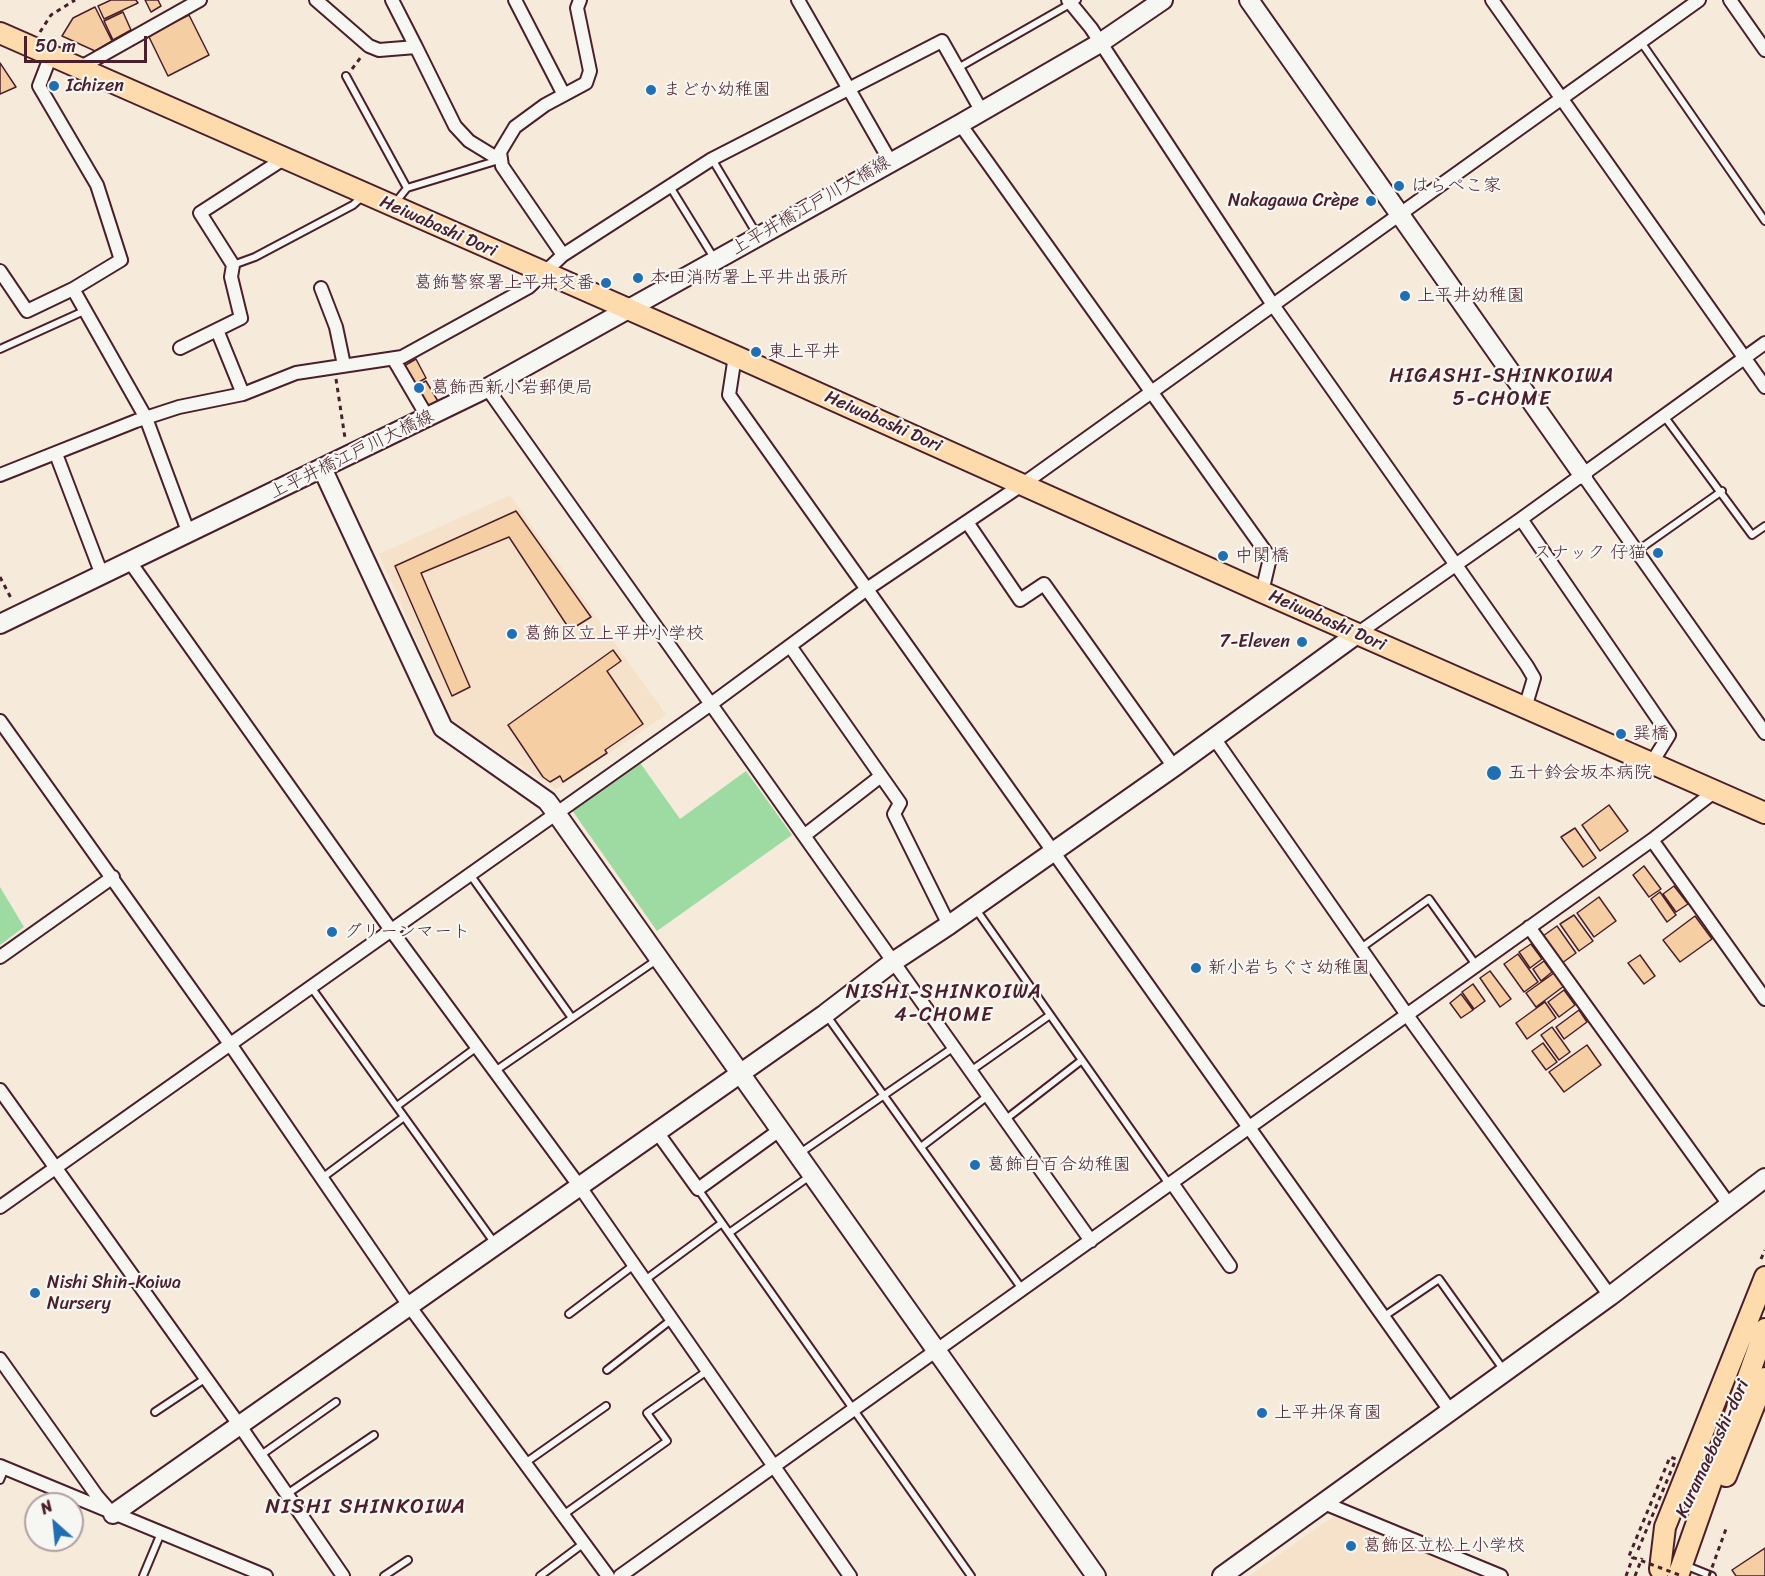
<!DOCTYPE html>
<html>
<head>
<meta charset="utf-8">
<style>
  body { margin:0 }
  #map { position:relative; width:1765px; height:1576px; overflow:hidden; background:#f6eadb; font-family:Sriracha,sans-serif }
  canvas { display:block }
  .north { position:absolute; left:24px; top:1492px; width:60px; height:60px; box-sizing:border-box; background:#f6f6f2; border:2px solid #b1a0a2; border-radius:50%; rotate:333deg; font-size:16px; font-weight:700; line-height:24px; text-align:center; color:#4a1f2b }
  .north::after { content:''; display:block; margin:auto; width:21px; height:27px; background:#1f6fb2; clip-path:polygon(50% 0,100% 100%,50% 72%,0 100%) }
  .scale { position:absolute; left:24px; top:36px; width:123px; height:27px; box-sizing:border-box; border:3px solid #4a1f2b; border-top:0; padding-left:8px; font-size:18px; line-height:21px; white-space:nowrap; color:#4a1f2b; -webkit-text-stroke:4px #f6f6f2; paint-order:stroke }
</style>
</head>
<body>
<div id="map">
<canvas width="1765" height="1576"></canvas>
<div class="north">N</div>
<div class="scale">50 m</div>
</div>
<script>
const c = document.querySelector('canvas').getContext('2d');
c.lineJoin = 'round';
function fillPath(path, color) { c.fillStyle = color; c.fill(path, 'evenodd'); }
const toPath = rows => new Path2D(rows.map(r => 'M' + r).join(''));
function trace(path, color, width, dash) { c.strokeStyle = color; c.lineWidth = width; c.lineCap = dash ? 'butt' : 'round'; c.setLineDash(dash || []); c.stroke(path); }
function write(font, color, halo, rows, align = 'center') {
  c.font = font + ' Sriracha,"Klee One",sans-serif'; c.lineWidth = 4.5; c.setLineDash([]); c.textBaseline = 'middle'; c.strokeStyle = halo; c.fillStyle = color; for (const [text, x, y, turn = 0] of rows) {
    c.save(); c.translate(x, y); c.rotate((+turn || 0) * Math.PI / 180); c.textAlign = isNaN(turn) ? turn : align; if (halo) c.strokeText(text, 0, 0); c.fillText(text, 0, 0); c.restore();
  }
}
const built = toPath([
  [510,495,666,715,556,789,452,722,379,554],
  [1334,1516,1487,1576,1249,1576]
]);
const green = toPath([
  [636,757,680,819,746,771,792,835,657,931,569,806],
  [0,887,24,927,0,945]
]);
const building = toPath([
  [111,0,136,0,138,3,104,19,98,6,111,0],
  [145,0,158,0,161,6,151,12,145,0],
  [95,7,112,41,95,51,62,36,73,18,95,7],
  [123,12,131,30,113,40,104,21,123,12],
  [189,15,209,55,168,76,148,35,189,15],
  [0,63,16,87,0,94,0,63],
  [416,359,426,378,414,385,404,366,416,359],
  [426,381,439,403,428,409,416,386,426,381],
  [516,511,591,617,570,630,509,537,421,573,470,687,452,696,395,566,516,511],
  [613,650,621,661,607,671,643,724,605,750,607,753,563,782,560,776,550,782,543,777,508,725,613,650],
  [1609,805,1628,831,1600,851,1582,825,1609,805],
  [1575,828,1596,858,1583,867,1561,837,1575,828],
  [1644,866,1661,889,1649,897,1633,875,1644,866],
  [1674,886,1688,904,1676,912,1663,894,1674,886],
  [1660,892,1676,915,1667,922,1651,899,1660,892],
  [1599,897,1616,921,1594,937,1577,913,1599,897],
  [1574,915,1593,941,1579,951,1560,924,1574,915],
  [1695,916,1712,939,1680,962,1663,940,1695,916],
  [1557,926,1576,953,1562,963,1543,936,1557,926],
  [1531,944,1542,959,1530,968,1519,952,1531,944],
  [1518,954,1538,982,1524,992,1504,964,1518,954],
  [1640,955,1655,976,1644,984,1628,963,1640,955],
  [1544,961,1552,972,1541,981,1533,969,1544,961],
  [1490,971,1511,999,1500,1007,1480,978,1490,971],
  [1554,973,1564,986,1536,1007,1526,993,1554,973],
  [1473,984,1485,1001,1474,1009,1462,992,1473,984],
  [1564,990,1575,1005,1559,1017,1548,1002,1564,990],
  [1461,994,1473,1010,1461,1018,1450,1003,1461,994],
  [1545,1002,1556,1018,1527,1039,1516,1023,1545,1002],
  [1579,1010,1587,1022,1564,1039,1556,1027,1579,1010],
  [1552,1027,1570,1052,1559,1060,1541,1035,1552,1027],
  [1543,1043,1557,1062,1546,1070,1532,1051,1543,1043],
  [1587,1045,1601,1065,1564,1092,1549,1072,1587,1045],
  [1765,1548,1765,1576,1736,1576,1732,1570,1765,1548]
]);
const path = toPath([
  [40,32,51,15,75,0],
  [352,69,361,57],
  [336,379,345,438],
  [0,577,12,600],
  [1761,1259,1765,1250],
  [1626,1576,1633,1557],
  [1635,1576,1642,1558]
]);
const lane = toPath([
  [1641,42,1765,221],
  [958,68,1077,0],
  [346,76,407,188],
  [712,159,758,236],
  [669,185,714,258],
  [395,203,407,188,499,160],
  [233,265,255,257,353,205,364,195],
  [0,349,84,311],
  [1664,416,1752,535,1765,526],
  [1637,551,1722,491],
  [469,873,572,1018],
  [975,908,1169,1184],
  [1361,948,1429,899,1476,965],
  [311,987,496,1245],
  [827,1016,1022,1289],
  [972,1070,1050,1015],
  [495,1071,658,959],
  [397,1106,477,1047],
  [1006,1119,1082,1060],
  [921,1147,989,1095],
  [800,1153,954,1047],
  [322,1178,404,1117],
  [698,1189,971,1576],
  [729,1233,810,1176],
  [645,1280,722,1223],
  [569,1314,634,1265],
  [1383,1317,1439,1279,1503,1369],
  [607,1370,671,1320],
  [155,1412,206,1378],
  [261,1455,336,1402],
  [525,1463,606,1406],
  [0,1480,5,1468],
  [287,1494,374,1435],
  [563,1515,667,1441,647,1413,707,1371],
  [1692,1568,1712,1576],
  [143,1576,161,1533],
  [384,1576,408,1560],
  [540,1576,584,1543]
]);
const street = toPath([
  [316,0,369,46,379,50,416,47,455,126,469,141,500,160],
  [392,0,416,47],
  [515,0,564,95],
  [798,0,890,161],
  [1068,0,1091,28,1273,305,1527,666,1534,678,1525,708],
  [1492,0,1765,387],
  [1730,0,1765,50],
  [81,67,200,0],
  [960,124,1270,558,1262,592],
  [563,255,502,166,500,152,515,127,545,105,586,83,590,71,577,8,580,0],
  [0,271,27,311,73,289,121,260,97,185,39,86,51,55],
  [321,288,336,327,344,365],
  [73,289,146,418,189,534],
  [217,330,243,394],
  [180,348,241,318,231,277,233,265,200,213,285,158],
  [735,356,729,395,1451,1412],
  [394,360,428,418],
  [487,388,1091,1241],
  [56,454,102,575],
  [0,475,136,421,179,407,243,394,296,373,402,357,529,287,563,255,712,159,942,41,981,110],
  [1583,475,1765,733],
  [1521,519,1669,735,1651,764],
  [967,522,1020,600,1044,584,1174,767],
  [130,562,391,930,580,1187,850,1576],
  [1357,634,1521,519,1765,343],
  [790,646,900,803,894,814,949,925],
  [0,721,230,1044,410,1307,608,1576],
  [1214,738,1412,1022,1610,1296],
  [805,835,881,776],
  [1652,840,1765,999],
  [1529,927,1730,1206],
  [0,957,113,877],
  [0,1090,240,1426,343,1576],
  [657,1132,698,1189,781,1129],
  [1172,1183,1230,1266],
  [0,1207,711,704,867,589,1023,484,1699,0],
  [0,1359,97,1496,110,1511],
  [0,1466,266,1576],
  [1324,1503,1501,1576],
  [620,1576,1652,840,1714,792]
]);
const secondary = toPath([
  [1249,0,1583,475],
  [323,470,443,728,547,801,556,813,1096,1576],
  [0,624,487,388,960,124,1100,43,1163,0],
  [113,1514,825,1014,893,962,949,925,1174,767,1357,634],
  [1222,1576,1610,1296,1765,1178]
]);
const primary = toPath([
  [0,33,735,356,1262,592,1765,813],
  [1726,1476,1765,1378],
  [1660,1569,1665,1527,1765,1277],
  [1678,1576,1765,1329]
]);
const pathBridge = toPath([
  [1638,1550,1676,1459,1670,1457,1629,1556,1682,1576],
  [1709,1576,1727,1526]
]);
const markers = [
  [54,86,6,"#1f6fb2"],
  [651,90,6,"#1f6fb2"],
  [1399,186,6,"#1f6fb2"],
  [1371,201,6,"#1f6fb2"],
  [638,278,6,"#1f6fb2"],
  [606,283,6,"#1f6fb2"],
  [1405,296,6,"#1f6fb2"],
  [756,352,6,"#1f6fb2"],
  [419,388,6,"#1f6fb2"],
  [1658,553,6,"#1f6fb2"],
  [1223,556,6,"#1f6fb2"],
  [512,634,6,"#1f6fb2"],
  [1302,642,6,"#1f6fb2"],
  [1621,734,6,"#1f6fb2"],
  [1494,773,8,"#1f6fb2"],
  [332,932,6,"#1f6fb2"],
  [1196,968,6,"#1f6fb2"],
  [975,1165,6,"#1f6fb2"],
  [35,1293,6,"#1f6fb2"],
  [1262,1413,6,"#1f6fb2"],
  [1351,1546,6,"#1f6fb2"]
];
const poiNames = [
  ["Ichizen",66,86],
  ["まどか幼稚園",663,90],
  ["はらぺこ家",1411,186],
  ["Nakagawa Crèpe",1359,201,"right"],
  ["本田消防署上平井出張所",650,278],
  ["葛飾警察署上平井交番",594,283,"right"],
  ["上平井幼稚園",1417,296],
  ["東上平井",768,352],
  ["葛飾西新小岩郵便局",431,388],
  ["スナック 仔猫",1646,553,"right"],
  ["中関橋",1235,556],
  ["葛飾区立上平井小学校",524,634],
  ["7-Eleven",1290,642,"right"],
  ["巽橋",1633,734],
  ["五十鈴会坂本病院",1508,773],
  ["グリーンマート",344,932],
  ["新小岩ちぐさ幼稚園",1208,968],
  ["葛飾白百合幼稚園",987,1165],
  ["Nishi Shin-Koiwa",47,1283],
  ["Nursery",47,1304],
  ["上平井保育園",1274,1413],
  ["葛飾区立松上小学校",1363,1546]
];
const streetNames = [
  ["上平井橋江戸川大橋線",811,206,-30],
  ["Heiwabashi Dori",438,227,24],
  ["Heiwabashi Dori",883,422,24],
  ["上平井橋江戸川大橋線",352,455,-26],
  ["Heiwabashi Dori",1327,621,24],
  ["Kuramaebashi-dori",1713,1449,-65]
];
const neighbourhoodNames = [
  ["HIGASHI-SHINKOIWA",1502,377],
  ["5-CHOME",1502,400],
  ["NISHI-SHINKOIWA",944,993],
  ["4-CHOME",944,1016]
];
const quarterNames = [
  ["NISHI SHINKOIWA",366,1508]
];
fillPath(built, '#f6e2ca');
fillPath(green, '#9ddba3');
fillPath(building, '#f5cea4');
trace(building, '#4a1f2b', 1.5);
trace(lane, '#4a1f2b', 10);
trace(street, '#4a1f2b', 16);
trace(secondary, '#4a1f2b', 22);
trace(primary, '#4a1f2b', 24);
trace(path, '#4a1f2b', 3, [4.5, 4.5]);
trace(lane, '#f6f6f2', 6);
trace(street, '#f6f6f2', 12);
trace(secondary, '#f6f6f2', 18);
trace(primary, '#fedbac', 20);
trace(pathBridge, '#4a1f2b', 3, [4.5, 4.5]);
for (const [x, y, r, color] of markers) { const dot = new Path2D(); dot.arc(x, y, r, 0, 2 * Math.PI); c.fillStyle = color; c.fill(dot); trace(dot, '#f6f6f2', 2); }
write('18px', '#4a1f2b', '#f6f6f2', poiNames, 'left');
write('18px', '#4a1f2b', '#f6f6f2', streetNames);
c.letterSpacing = '1.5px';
write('20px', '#4a1f2b', '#f6f6f2', neighbourhoodNames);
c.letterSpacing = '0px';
c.letterSpacing = '1.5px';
write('21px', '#4a1f2b', '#f6f6f2', quarterNames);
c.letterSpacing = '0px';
</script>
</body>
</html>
